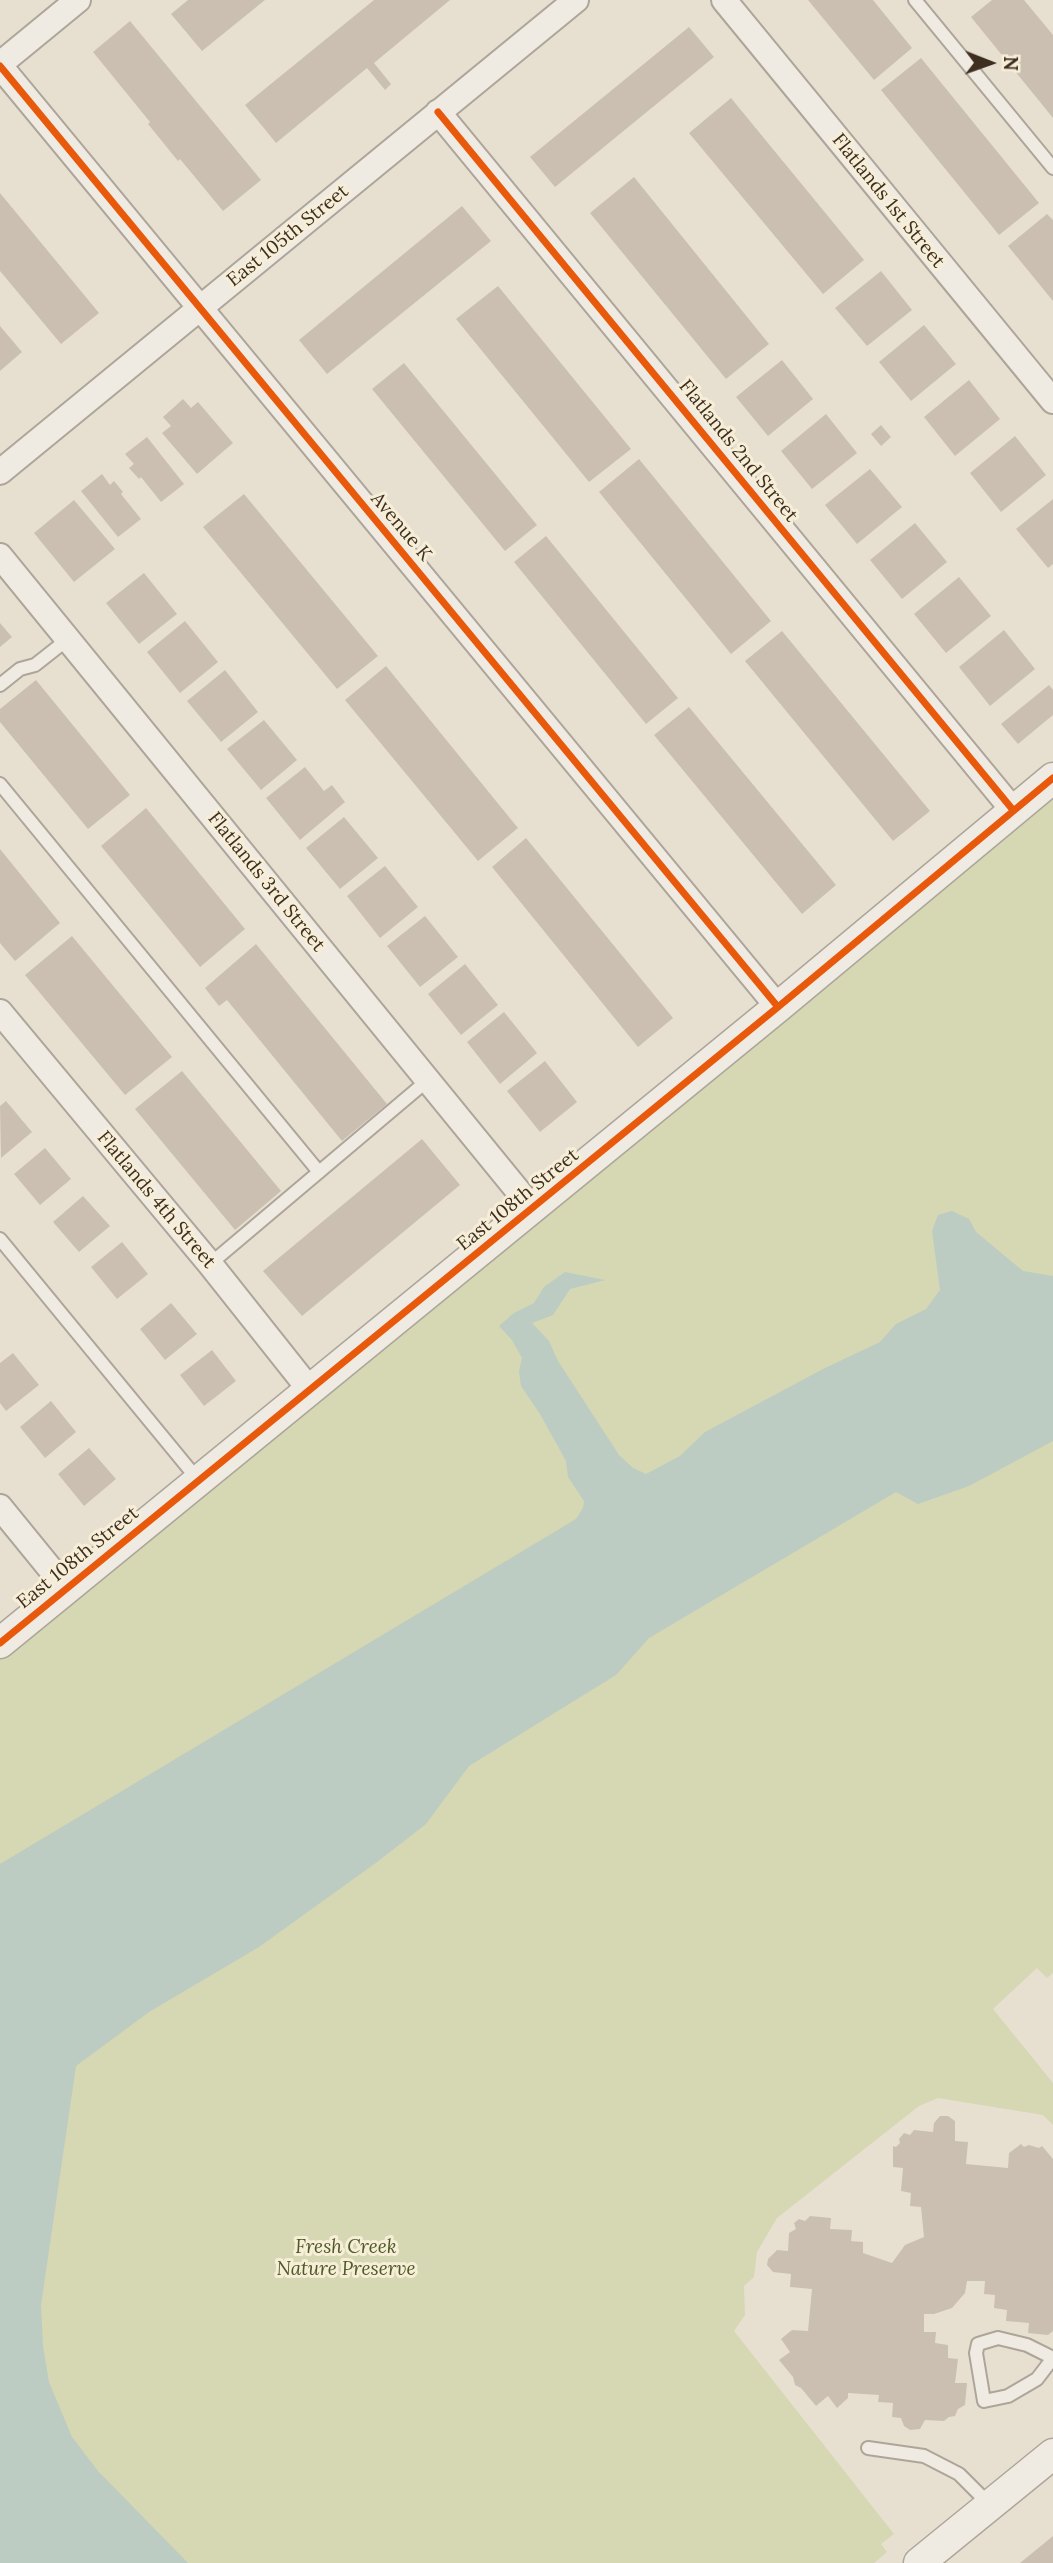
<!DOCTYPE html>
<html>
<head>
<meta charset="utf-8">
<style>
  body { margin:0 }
  #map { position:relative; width:1053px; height:2563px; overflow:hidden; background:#e7e0d1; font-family:Lora,serif }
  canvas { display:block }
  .north { position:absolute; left:955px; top:28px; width:70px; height:70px; -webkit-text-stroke:5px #f7eed8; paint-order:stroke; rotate:91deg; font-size:19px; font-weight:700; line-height:28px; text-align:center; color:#3d2e20 }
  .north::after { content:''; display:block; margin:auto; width:24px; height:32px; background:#3d2e20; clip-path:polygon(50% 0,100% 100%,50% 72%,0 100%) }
</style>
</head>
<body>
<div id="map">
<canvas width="1053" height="2563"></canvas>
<div class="north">N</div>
</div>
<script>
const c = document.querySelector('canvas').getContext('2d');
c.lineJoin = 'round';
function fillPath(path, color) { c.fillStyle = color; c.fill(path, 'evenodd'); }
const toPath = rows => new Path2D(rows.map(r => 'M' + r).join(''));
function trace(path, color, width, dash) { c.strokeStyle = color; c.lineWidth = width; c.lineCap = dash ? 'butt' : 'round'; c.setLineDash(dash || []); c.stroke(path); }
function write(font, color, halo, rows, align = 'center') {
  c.font = font + ' Lora,serif'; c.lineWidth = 6; c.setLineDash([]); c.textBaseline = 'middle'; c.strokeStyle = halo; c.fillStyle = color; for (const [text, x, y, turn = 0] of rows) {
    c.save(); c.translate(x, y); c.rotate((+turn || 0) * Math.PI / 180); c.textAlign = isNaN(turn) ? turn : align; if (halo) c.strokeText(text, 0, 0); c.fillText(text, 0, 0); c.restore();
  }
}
const green = toPath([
  [1053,781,1053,1295,960,1326,0,1899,0,1649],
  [1053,1423,1053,1973,1047,1978,1037,1968,993,2009,1053,2083,1053,2125,1043,2115,938,2098,919,2106,777,2218,757,2252,754,2277,744,2286,745,2315,734,2331,894,2534,881,2544,887,2552,874,2563,149,2563,36,2401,28,2304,70,2062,461,1747,896,1474]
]);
const water = toPath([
  [952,1211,969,1219,976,1232,1023,1271,1053,1276,1053,1441,969,1486,918,1504,896,1492,649,1638,616,1675,469,1766,426,1824,377,1862,259,1947,149,2012,76,2066,41,2305,43,2346,49,2382,72,2437,98,2471,188,2563,0,2563,0,1864,576,1519,583,1508,584,1501,568,1477,566,1461,540,1414,521,1386,519,1371,522,1358,512,1340,499,1326,514,1313,534,1303,544,1287,565,1272,605,1280,570,1289,553,1315,532,1323,549,1341,558,1361,619,1455,633,1468,646,1474,680,1456,705,1432,823,1369,880,1342,896,1324,926,1309,940,1290,932,1231,938,1215]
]);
const building = toPath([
  [188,0,265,0,202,51,171,14],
  [374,0,450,0,374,63,391,84,385,90,367,68,276,143,245,105],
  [808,0,873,0,912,48,874,80],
  [992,0,1024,0,1053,35,1053,118,971,17],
  [130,21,261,180,223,211,180,159,178,161,148,124,150,122,93,52],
  [689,27,714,57,555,187,530,157],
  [921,58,1039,203,999,235,881,90],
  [731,98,864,260,823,294,689,133],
  [634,177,769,344,726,379,590,213],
  [0,193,99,313,61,344,0,271],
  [462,206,491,241,327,374,299,340],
  [1047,214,1053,220,1053,301,1008,246],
  [881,271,912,310,867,346,835,308],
  [498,286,631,449,589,482,456,319],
  [924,325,956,364,911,401,879,362],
  [0,326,22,352,0,371],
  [782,360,813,399,768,436,736,397],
  [404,363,537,525,505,551,372,389],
  [969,380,1000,419,955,456,924,417],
  [183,399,191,408,198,402,233,443,197,474,162,433,171,426,163,417],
  [826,414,857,453,812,489,781,451],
  [881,425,891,437,881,446,871,434],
  [1015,436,1046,475,1001,512,970,473],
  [147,437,184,484,161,502,141,477,139,479,129,468,134,464,125,454],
  [639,459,771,621,731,654,599,492],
  [870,469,902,507,857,544,825,505],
  [102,474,110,485,114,481,123,492,121,494,141,519,118,537,81,491],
  [244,494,378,656,337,689,203,527],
  [1053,499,1053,564,1048,568,1016,529],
  [74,500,115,549,74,582,34,533],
  [915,523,947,562,902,599,870,560],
  [546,536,678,698,646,724,514,562],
  [144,573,177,614,139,644,106,603],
  [959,577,991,616,946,653,914,614],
  [185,621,218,662,180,693,147,652],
  [0,623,12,637,0,647],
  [1004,630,1035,669,990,706,959,667],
  [782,631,930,811,893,841,745,661],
  [386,666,518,828,478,861,345,700],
  [225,670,258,712,221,742,187,701],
  [36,680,130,795,88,829,0,722,0,709],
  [1049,685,1053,690,1053,715,1018,744,1001,724],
  [689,707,836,885,802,914,654,735],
  [264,720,297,760,261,790,227,749],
  [305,767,324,791,332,785,345,802,300,840,266,798],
  [146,808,245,929,200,967,101,846],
  [344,817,378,858,340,889,306,848],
  [526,838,673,1018,638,1047,492,867],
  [0,849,60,923,15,961,0,943],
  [385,866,418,907,380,938,347,896],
  [425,916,458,957,420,987,387,946],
  [72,936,172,1057,125,1095,25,975],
  [256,944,387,1104,342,1141,227,1000,219,1006,205,988],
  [465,964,498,1005,461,1035,428,994],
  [504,1012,537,1053,500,1084,467,1042],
  [545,1061,577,1102,540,1132,507,1091],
  [182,1071,281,1191,235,1230,135,1109],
  [6,1101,32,1132,1,1158,0,1106],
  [422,1139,460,1185,302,1316,263,1271],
  [45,1148,71,1179,40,1205,14,1174],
  [83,1196,110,1226,79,1252,53,1222],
  [122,1242,148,1274,117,1299,91,1267],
  [171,1303,197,1334,165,1360,140,1329],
  [212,1350,236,1381,204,1406,180,1375],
  [13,1353,39,1385,6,1411,0,1403,0,1363],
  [51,1401,76,1432,45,1458,20,1427],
  [89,1448,116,1479,84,1506,58,1474],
  [940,2116,948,2116,955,2121,955,2141,968,2142,966,2164,1008,2168,1009,2153,1021,2144,1024,2147,1029,2145,1039,2148,1042,2146,1053,2159,1053,2331,1048,2335,1028,2333,1029,2323,1006,2321,1007,2310,994,2308,995,2295,984,2294,985,2281,967,2281,965,2293,952,2308,934,2314,924,2314,924,2332,936,2332,935,2343,948,2345,948,2358,958,2359,955,2383,967,2383,965,2405,958,2409,955,2416,949,2417,944,2421,925,2420,920,2429,910,2430,904,2426,901,2418,892,2417,893,2403,878,2402,879,2395,848,2393,848,2398,837,2408,828,2396,816,2406,801,2388,795,2385,793,2377,779,2360,790,2352,781,2339,792,2330,808,2331,812,2289,790,2287,791,2274,773,2272,767,2265,768,2259,777,2250,788,2251,789,2233,796,2229,794,2223,799,2219,805,2221,810,2216,831,2218,830,2229,852,2230,851,2241,863,2242,863,2253,892,2263,905,2245,924,2237,921,2207,910,2206,911,2193,901,2191,903,2168,893,2167,893,2146,896,2147,900,2143,899,2139,904,2133,910,2135,914,2130,933,2132,934,2123],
  [1053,2536,1053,2563,1020,2563]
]);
const service = toPath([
  [915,0,1053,168],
  [0,685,20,669,35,665,68,639],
  [0,784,319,1172],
  [0,1239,199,1481],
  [210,1264,428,1080],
  [998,2338,1027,2345,1053,2358,1037,2379,1008,2396,984,2401,976,2353,978,2344,998,2338],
  [868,2448,924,2456,959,2474,990,2505]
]);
const minor = toPath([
  [724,0,1053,401],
  [0,64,78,0],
  [0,66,778,1007],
  [438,112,1013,810],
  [0,472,576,0],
  [0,556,532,1208],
  [0,1012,210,1264,310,1390],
  [0,1507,66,1588]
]);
const tertiary = toPath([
  [0,1643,778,1007,1053,778],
  [919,2563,1053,2454]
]);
const cycleway = toPath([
  [0,66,778,1007],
  [438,112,1013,810],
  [0,1643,778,1007,1053,778]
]);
const streetNames = [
  ["Flatlands 1st Street",888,201,51],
  ["East 105th Street",288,236,-39],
  ["Flatlands 2nd Street",738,451,51],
  ["Avenue K",401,527,50],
  ["Flatlands 3rd Street",266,882,51],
  ["Flatlands 4th Street",156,1200,50],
  ["East 108th Street",518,1200,-39],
  ["East 108th Street",78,1558,-39]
];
const parkNames = [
  ["Fresh Creek",346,2248],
  ["Nature Preserve",346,2270]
];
fillPath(green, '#d6d7b3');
fillPath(water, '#bcccc2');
fillPath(building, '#cbbfb2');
trace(service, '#ada599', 16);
trace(minor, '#ada599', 28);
trace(tertiary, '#ada599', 33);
trace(service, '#efebe3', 12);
trace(minor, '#efebe3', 24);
trace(tertiary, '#efebe3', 30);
trace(cycleway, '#e8590c', 7);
write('19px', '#3d2e20', '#f7eed8', streetNames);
write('italic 19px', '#4d5a26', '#f7eed8', parkNames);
</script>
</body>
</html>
